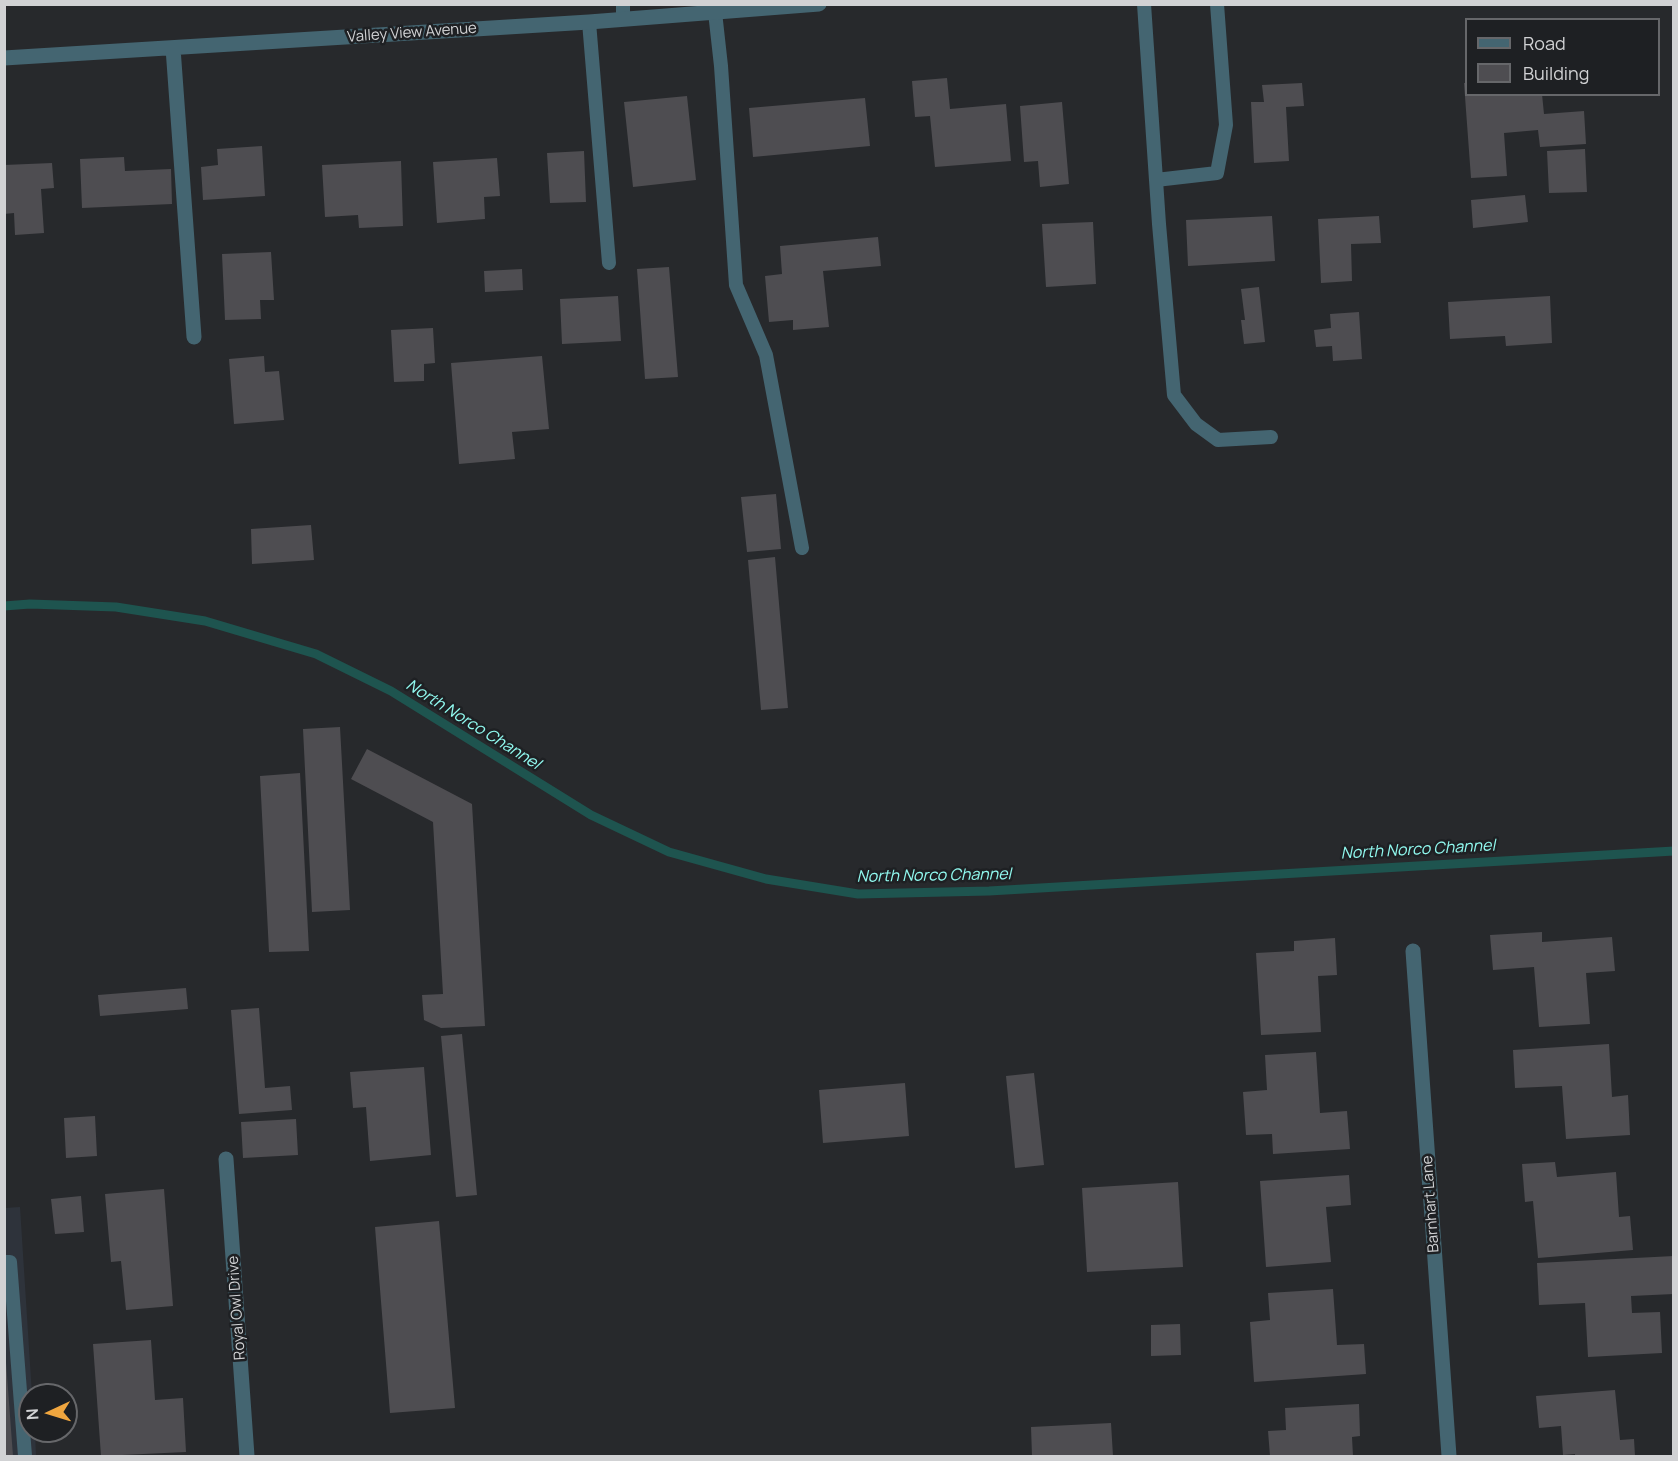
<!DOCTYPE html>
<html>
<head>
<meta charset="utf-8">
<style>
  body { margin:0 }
  #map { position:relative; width:1678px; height:1461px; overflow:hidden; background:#27292c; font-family:Manrope,sans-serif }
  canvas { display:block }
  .frame { position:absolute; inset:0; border:6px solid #d1d2d4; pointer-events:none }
  .legend { position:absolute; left:1465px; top:18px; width:195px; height:78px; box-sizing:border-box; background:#1e2023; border:2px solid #66676a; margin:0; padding:8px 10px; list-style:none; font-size:18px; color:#d1d2d4 }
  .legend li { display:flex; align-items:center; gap:12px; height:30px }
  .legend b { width:30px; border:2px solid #66676a }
  .north { position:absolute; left:18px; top:1383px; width:60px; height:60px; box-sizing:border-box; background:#1e2023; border:2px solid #66676a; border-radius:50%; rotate:266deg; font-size:16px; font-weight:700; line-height:24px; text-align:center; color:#d1d2d4 }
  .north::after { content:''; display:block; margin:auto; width:21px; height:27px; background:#f0a63f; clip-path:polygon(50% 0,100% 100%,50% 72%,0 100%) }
</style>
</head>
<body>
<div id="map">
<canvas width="1678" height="1461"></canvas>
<div class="frame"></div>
<ul class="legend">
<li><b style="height:8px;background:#446571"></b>Road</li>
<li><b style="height:16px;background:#4e4d51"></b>Building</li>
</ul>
<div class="north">N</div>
</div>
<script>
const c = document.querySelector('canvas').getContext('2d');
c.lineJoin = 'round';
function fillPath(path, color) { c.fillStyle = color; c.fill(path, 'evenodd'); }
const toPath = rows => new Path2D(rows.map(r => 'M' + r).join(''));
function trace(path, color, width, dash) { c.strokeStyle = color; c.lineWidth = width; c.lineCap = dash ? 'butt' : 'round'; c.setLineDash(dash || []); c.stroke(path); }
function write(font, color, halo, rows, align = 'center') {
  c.font = font + ' Manrope,sans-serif'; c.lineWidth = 5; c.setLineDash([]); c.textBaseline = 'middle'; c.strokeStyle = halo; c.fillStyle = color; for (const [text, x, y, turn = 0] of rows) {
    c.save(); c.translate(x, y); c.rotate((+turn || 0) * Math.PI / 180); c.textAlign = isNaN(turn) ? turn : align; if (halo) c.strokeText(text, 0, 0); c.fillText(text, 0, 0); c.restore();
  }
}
const built = toPath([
  [20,1207,32,1395,30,1395,30,1431,35,1431,36,1456,5,1456,5,1208]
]);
const stream = toPath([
  [4,606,30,604,116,607,205,621,316,654,391,691,591,815,669,852,766,879,858,894,989,891,1674,851]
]);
const building = toPath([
  [947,78,950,109,1006,104,1011,161,935,167,930,116,915,117,912,81],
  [1302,83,1304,106,1286,107,1289,161,1254,163,1251,102,1264,102,1262,85],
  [1464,83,1466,83,1465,94,1542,94,1544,114,1584,111,1586,144,1540,147,1538,130,1504,133,1507,176,1471,178],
  [687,96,696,180,633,187,624,102],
  [865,98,870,146,753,157,749,108],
  [1062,102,1069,184,1040,187,1038,161,1024,162,1020,106],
  [262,146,265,196,203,200,201,167,218,165,217,149],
  [1585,149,1587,192,1549,193,1547,151],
  [584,151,586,202,550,203,547,153],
  [124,157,125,171,171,169,172,204,82,208,80,159],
  [497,158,500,196,484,197,485,219,437,223,433,162],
  [401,161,403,226,359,228,358,215,325,217,322,165],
  [52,163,54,188,41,189,44,233,15,235,14,213,4,214,4,165],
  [1525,195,1528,222,1473,228,1471,200],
  [1272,216,1275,261,1188,266,1186,220],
  [1379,216,1381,243,1351,244,1352,281,1321,283,1318,219],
  [1093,222,1096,284,1046,287,1042,224],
  [878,237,881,266,823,271,829,327,793,330,793,320,769,322,765,276,782,274,780,246],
  [271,252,274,300,260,300,261,319,225,320,222,254],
  [669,267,678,377,645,379,637,269],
  [522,269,523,290,485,292,484,271],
  [1259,287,1265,342,1244,344,1241,320,1245,320,1241,289],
  [618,296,621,341,562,344,560,299],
  [1550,296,1552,343,1506,346,1505,336,1450,339,1448,302],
  [1359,312,1362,359,1333,361,1332,346,1316,347,1314,330,1331,328,1330,314],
  [433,328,435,363,424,364,424,381,394,382,391,330],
  [264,356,265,372,279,371,284,420,234,424,229,359],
  [542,356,549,429,512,432,515,459,459,464,451,363],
  [776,494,781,549,747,552,741,497],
  [311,525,314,560,252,564,251,529],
  [775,557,788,708,761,710,748,560],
  [340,727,350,910,312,912,303,729],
  [367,749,472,804,485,1026,441,1028,424,1020,422,995,443,994,433,822,351,779],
  [300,773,309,951,269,952,260,776],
  [1542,932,1542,942,1612,937,1615,971,1586,973,1590,1024,1539,1027,1534,967,1493,970,1490,935],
  [1335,938,1337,975,1318,976,1321,1032,1261,1035,1256,953,1294,951,1294,941],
  [186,988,188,1009,100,1016,98,995],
  [259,1008,265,1088,290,1086,292,1110,239,1114,231,1010],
  [462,1034,477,1195,456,1197,441,1036],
  [1609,1044,1612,1097,1628,1095,1630,1135,1566,1139,1562,1086,1515,1088,1513,1050],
  [1316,1052,1320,1113,1347,1111,1350,1149,1273,1154,1272,1134,1246,1135,1243,1092,1267,1090,1265,1055],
  [424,1067,431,1155,370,1161,366,1107,353,1108,350,1072],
  [1034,1073,1044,1165,1015,1168,1006,1076],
  [905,1083,909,1136,823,1143,819,1090],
  [95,1116,97,1156,66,1158,64,1118],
  [296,1119,298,1155,243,1158,241,1122],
  [1555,1162,1557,1177,1616,1172,1619,1217,1630,1216,1633,1250,1538,1258,1533,1201,1525,1202,1522,1164],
  [1349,1175,1351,1205,1326,1207,1331,1262,1266,1267,1260,1181],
  [1178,1182,1183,1267,1087,1272,1082,1188],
  [164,1189,173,1306,126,1310,121,1261,111,1262,105,1194],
  [81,1196,84,1232,55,1234,51,1199],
  [439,1221,455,1408,390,1413,375,1227],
  [1674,1256,1674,1294,1631,1296,1632,1313,1660,1312,1662,1353,1588,1357,1585,1303,1539,1305,1537,1263],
  [1333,1289,1337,1345,1364,1344,1366,1374,1254,1382,1250,1322,1270,1320,1268,1293],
  [1180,1324,1181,1355,1151,1356,1151,1325],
  [151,1340,155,1400,183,1398,186,1452,101,1456,93,1344],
  [4,1362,6,1362,13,1456,4,1456],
  [1615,1390,1620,1440,1634,1439,1635,1456,1575,1456,1575,1454,1563,1455,1561,1426,1539,1428,1536,1396],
  [1359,1404,1360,1436,1352,1437,1353,1456,1270,1456,1268,1431,1286,1430,1285,1408],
  [1111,1423,1113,1456,1032,1456,1031,1427]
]);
const service = toPath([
  [623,4,623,19],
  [1144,4,1159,224,1174,395,1196,424,1218,440,1271,437],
  [715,12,721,66,736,285,766,355,802,548],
  [589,22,609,263],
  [1156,180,1217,173,1226,125,1217,4],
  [4,1262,10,1262,25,1456]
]);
const minor = toPath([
  [173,48,194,337],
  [4,58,589,22,819,4],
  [1413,951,1449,1456],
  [226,1159,247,1456]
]);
const streetNames = [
  ["Valley View Avenue",412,33,-4],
  ["Barnhart Lane",1431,1204,-94],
  ["Royal Owl Drive",237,1308,-94]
];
const waterNames = [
  ["North Norco Channel",473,725,32],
  ["North Norco Channel",1418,850,-3],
  ["North Norco Channel",934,876,-1]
];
fillPath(built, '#2e333b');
trace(stream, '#1e544f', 9);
fillPath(building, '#4e4d51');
trace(service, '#446571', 14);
trace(minor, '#446571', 15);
write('15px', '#d1d2d4', '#1e2023', streetNames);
write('italic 16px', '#91faf0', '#1e2023', waterNames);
</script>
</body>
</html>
